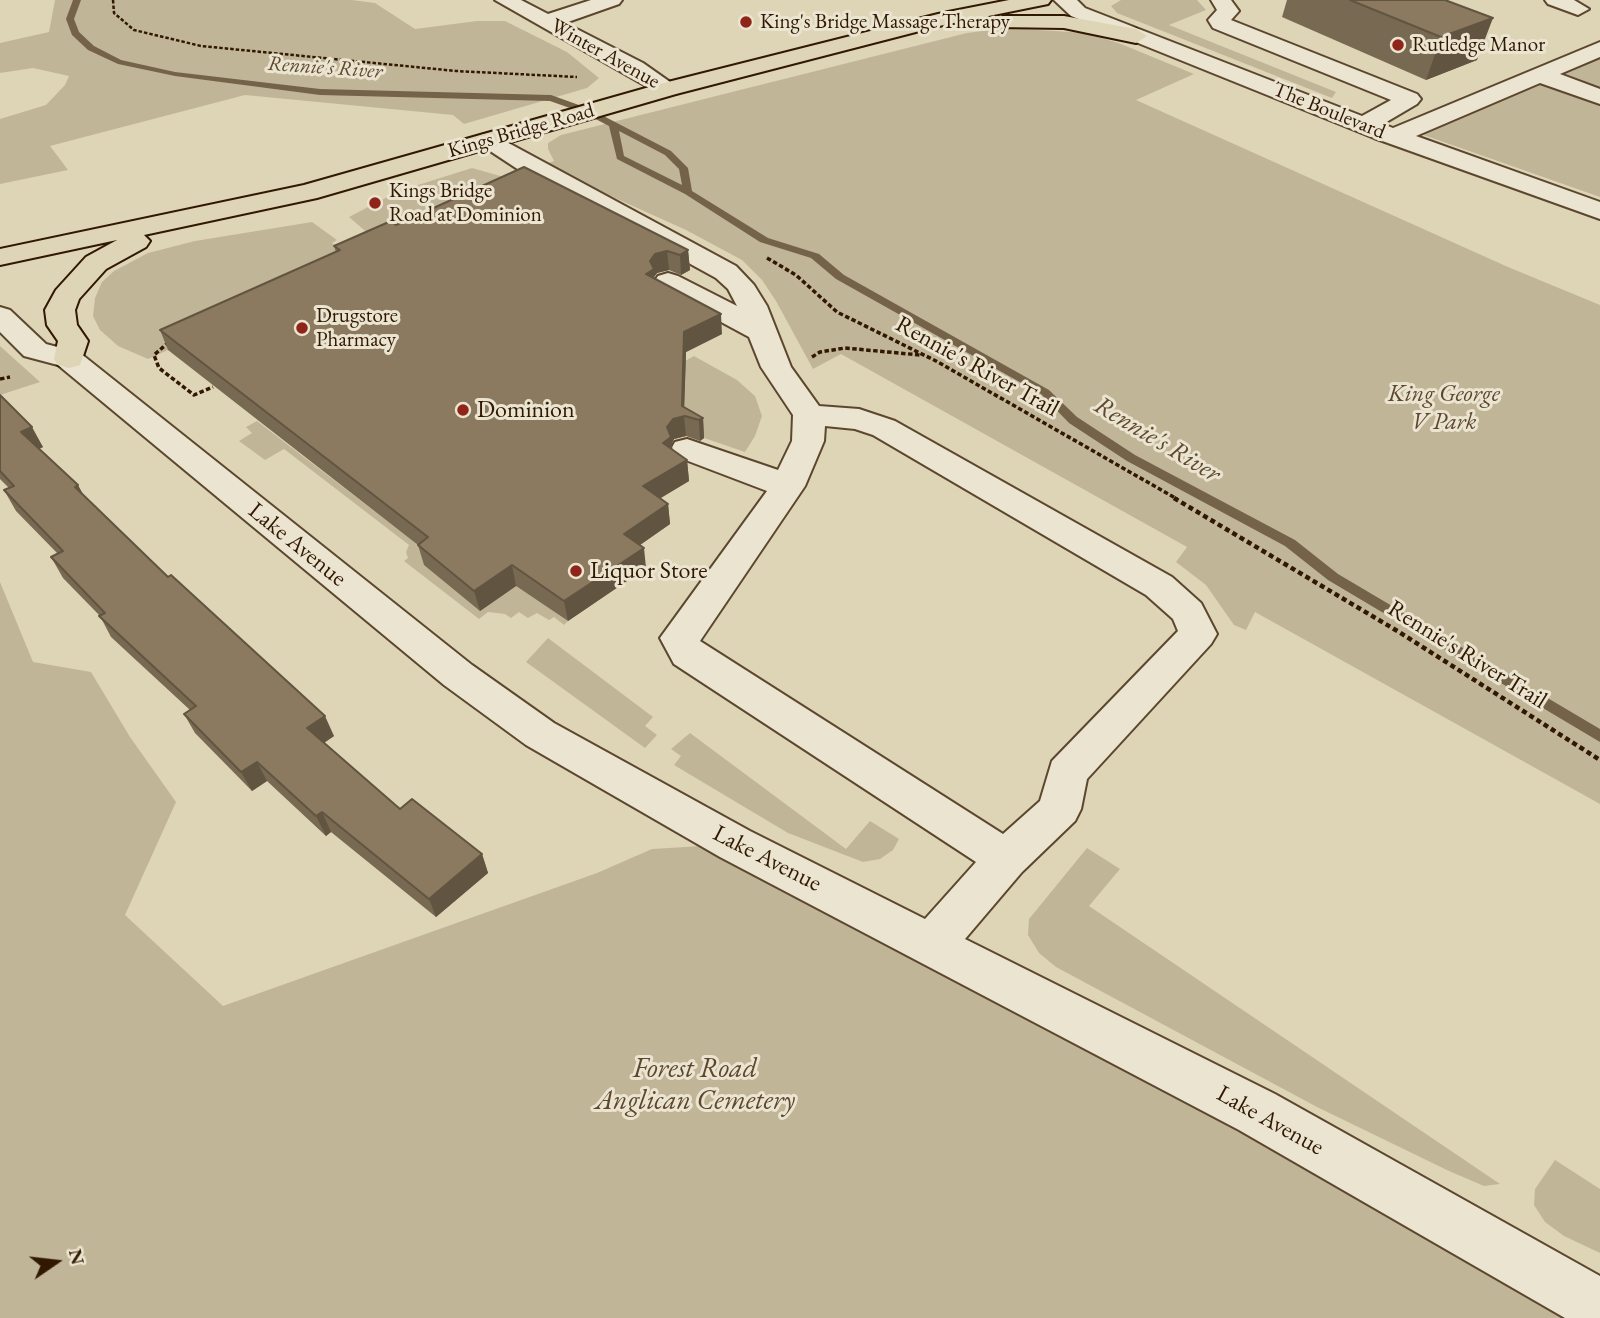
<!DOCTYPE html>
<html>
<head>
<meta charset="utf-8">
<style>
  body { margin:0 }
  #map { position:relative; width:1600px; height:1318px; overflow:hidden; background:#ded5b7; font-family:"EB Garamond",serif }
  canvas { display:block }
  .north { position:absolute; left:21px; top:1227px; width:70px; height:70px; -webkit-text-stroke:5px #eae4d0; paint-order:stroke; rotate:76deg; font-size:19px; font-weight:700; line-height:28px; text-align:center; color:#311800 }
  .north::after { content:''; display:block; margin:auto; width:24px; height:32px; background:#311800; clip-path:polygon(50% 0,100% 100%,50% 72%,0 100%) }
</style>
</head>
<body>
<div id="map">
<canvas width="1600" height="1318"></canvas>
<div class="north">N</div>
</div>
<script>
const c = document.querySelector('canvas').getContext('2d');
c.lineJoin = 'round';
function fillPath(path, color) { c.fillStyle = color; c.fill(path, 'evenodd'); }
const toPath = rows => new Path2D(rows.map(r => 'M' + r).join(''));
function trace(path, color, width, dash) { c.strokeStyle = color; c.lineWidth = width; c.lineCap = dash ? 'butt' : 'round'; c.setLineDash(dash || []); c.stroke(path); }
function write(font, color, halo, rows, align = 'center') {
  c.font = font + ' "EB Garamond",serif'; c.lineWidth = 6; c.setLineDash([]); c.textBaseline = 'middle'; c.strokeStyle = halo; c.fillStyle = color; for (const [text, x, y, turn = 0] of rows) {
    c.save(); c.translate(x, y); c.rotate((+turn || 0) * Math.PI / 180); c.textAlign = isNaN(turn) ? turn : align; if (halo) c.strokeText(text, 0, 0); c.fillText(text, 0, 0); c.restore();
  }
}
const green = toPath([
  [55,0,352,0,375,3,415,29,477,21,505,21,567,52,599,78,587,88,464,124,453,115,245,95,50,146,68,170,0,184,0,119,46,105,65,85,69,76,33,68,0,73,0,43,49,32],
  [1121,0,1197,0,1206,10,1169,25,1336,92,1332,98,1117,13,1111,6],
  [1006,28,1087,33,1121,44,1194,74,1136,100,1508,267,1600,305,1600,804,1255,612,1246,630,1234,625,1206,585,1176,562,1187,547,841,354,813,369,776,301,762,280,742,260,686,230,582,183,549,163,554,161,548,149,548,143,561,135,967,33],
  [1600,42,1600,197,1398,126],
  [472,168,511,179,378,242,349,217,399,191],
  [312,222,337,240,332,243,346,253,323,280,148,359,118,346,100,330,93,316,95,298,102,282,114,271,148,253,195,241],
  [0,346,40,382,0,395],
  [694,356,737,380,755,396,762,416,755,436,745,452,704,438,684,427,685,361],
  [257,421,434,557,516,586,568,621,564,625,554,617,549,620,537,613,528,618,519,612,511,618,505,614,488,612,479,619,404,561,408,558,406,552,409,545,284,449,265,460,239,441,252,433,246,427],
  [0,582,33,662,91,672,130,737,176,802,125,915,223,1006,597,873,652,849,735,844,1600,1318,0,1318],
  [548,638,653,717,645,726,657,735,645,748,526,662],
  [690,733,846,849,870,821,899,839,893,850,880,859,863,862,788,833,674,765,681,756,671,749],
  [1087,848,1120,869,1089,906,1500,1184,1484,1186,1449,1171,1317,1107,1056,967,1039,953,1028,935,1029,919],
  [1555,1160,1600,1189,1600,1253,1564,1236,1545,1222,1534,1205,1535,1189]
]);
const stream = toPath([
  [73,0,81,0,74,19,79,32,94,46,121,60,175,72,320,89,551,95,590,109,671,151,688,168,692,191,768,238,819,254,844,275,1049,390,1077,417,1135,455,1295,540,1338,574,1600,729,1600,742,1328,580,1285,546,1127,461,1069,423,1041,394,836,279,811,258,760,242,685,194,617,159,609,126,584,113,550,101,320,95,175,76,118,64,88,50,72,35,66,19,73,0],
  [619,131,665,155,679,169,682,185,624,156,619,131]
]);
const pathFar2 = toPath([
  [113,0,114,13,134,30,201,46,456,71,577,77]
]);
const pathFar1 = toPath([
  [767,258,796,275,837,312,936,361,1177,499],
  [169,342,154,355,159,368,194,395,213,387],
  [812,357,820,352,845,348,920,355],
  [0,379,10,377]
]);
const path = toPath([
  [1174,498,1399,632,1600,760]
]);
const minor = toPath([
  [495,0,521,0,548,14,591,0,622,0,619,4,565,23,643,63,680,89,676,94,660,94,495,0],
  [1054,0,1077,0,1085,8,1362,116,1391,100,1213,28,1208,20,1217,10,1211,0,1231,0,1239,11,1231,20,1417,94,1421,99,1417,104,1383,124,1393,128,1600,42,1600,57,1560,74,1600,89,1600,104,1540,83,1416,136,1600,202,1600,219,1374,138,1071,16,1054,0],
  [1545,0,1574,0,1589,9,1578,15,1548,4,1545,0],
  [490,133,736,266,754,285,767,306,791,367,819,406,859,409,895,421,1172,577,1201,603,1217,634,1211,644,1087,779,1081,809,1075,821,1022,872,965,939,1275,1094,1600,1276,1600,1318,1565,1318,1239,1130,720,857,526,745,444,685,58,365,24,356,0,332,0,307,10,310,46,344,80,353,472,665,554,723,750,831,925,919,976,862,674,664,660,638,767,491,675,456,671,449,675,442,687,439,778,470,792,441,793,415,761,367,749,337,658,288,654,282,658,276,668,273,678,276,737,306,728,289,716,278,519,170,481,145,478,140,481,135,490,133],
  [825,426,855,429,873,435,1146,595,1173,619,1178,631,1052,761,1040,801,1003,834,700,641,805,486,824,441,825,426]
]);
const major = toPath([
  [1009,0,1051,0,1048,4,939,26,676,94,317,198,144,235,150,241,146,247,106,269,79,299,75,310,77,325,88,341,80,365,69,368,58,365,54,359,58,341,47,325,45,310,56,290,86,257,117,240,0,265,0,249,304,185,660,84,938,14,1009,0],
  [1005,16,1064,16,1136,29,1147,36,1136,43,1064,28,997,27,994,22,1005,16]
]);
const wall = toPath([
  [1287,0,1445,0,1477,60,1426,80,1282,17],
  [396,225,688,250,690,270,681,275,669,270,657,273,654,277,722,334,686,352,684,408,703,418,704,438,700,441,686,436,674,439,672,443,672,450,687,460,689,481,660,498,668,504,670,524,640,545,646,568,568,621,516,586,480,611,424,565,418,545,168,350,160,330,336,252,334,246],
  [0,395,43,447,39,449,84,496,334,736,324,743,400,809,482,854,488,873,436,917,331,832,326,836,267,781,252,791,195,733,184,714,190,710,111,637,100,616,63,578,51,557,58,554,16,511,4,490,9,488,0,479]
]);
const shadedWall = toPath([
  [1493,18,1477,60,1426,80,1441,37],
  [688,250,690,270,681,275,680,255],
  [667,251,669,270,657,273,654,277,656,289,646,274,650,261,655,254],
  [721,314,722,334,686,352,684,416,686,436,674,439,672,443,673,458,663,443,667,427,682,406,684,332],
  [703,418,704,438,700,441,699,420],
  [32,427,43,447,32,452,21,432],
  [687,460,689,481,646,507,643,486],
  [78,485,89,505,75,487],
  [668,504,670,524,627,554,624,534],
  [644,548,646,568,568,621,564,601],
  [512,565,516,586,480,611,474,591],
  [325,716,334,736,316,748,307,728],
  [257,762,267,781,252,791,241,772],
  [322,812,331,832,326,836,316,816],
  [482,854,488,873,436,917,429,899]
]);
const building = toPath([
  [1350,0,1445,0,1493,18,1441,37,1350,0],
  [524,167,688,250,680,255,667,251,655,254,650,261,654,269,646,274,721,314,684,332,682,406,703,418,699,420,685,416,673,419,667,427,671,437,663,443,687,460,643,486,668,504,624,534,644,548,564,601,512,565,474,591,418,545,428,537,160,330,340,250,334,246,391,221,396,225,524,167],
  [0,395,32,427,21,432,78,485,75,487,168,577,171,575,325,716,307,728,400,809,412,799,482,854,429,899,322,812,316,816,257,762,241,772,184,714,196,706,99,616,105,613,51,557,63,551,4,490,14,486,0,471,0,395]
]);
const markers = [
  [746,22,7,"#8f2418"],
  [1398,45,7,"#8f2418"],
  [375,203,7,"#8f2418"],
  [302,328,7,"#8f2418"],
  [463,410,7,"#8f2418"],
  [576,571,7,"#8f2418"]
];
const farPoinames = [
  ["King's Bridge Massage Therapy",760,22],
  ["Rutledge Manor",1412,45],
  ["Kings Bridge",389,191],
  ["Road at Dominion",389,215],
  ["Drugstore",316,316],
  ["Pharmacy",316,340]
];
const farStreetnames = [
  ["Winter Avenue",605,54,29],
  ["The Boulevard",1329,111,22],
  ["Kings Bridge Road",521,131,-16]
];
const farWaternames = [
  ["Rennie's River",325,68,4]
];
const streetNames = [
  ["Rennie's River Trail",977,367,29],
  ["Lake Avenue",297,545,39],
  ["Rennie's River Trail",1467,655,32],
  ["Lake Avenue",767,859,27],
  ["Lake Avenue",1270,1121,29]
];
const parkNames = [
  ["King George",1444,394],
  ["V Park",1444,422]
];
const poiNames = [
  ["Dominion",477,410],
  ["Liquor Store",590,571]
];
const waterNames = [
  ["Rennie's River",1157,440,31]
];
const nearParknames = [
  ["Forest Road",695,1069],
  ["Anglican Cemetery",695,1101]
];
fillPath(green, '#c1b598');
fillPath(stream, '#756349');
trace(minor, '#5c472e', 4);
trace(major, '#311800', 4);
trace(pathFar2, '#311800', 2.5, [3.5, 2]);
trace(pathFar1, '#311800', 3.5, [4.5, 2.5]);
trace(path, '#311800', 4.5, [5, 3.5]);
fillPath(minor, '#eae4d0');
fillPath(major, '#ded5b7');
fillPath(wall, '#786952');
fillPath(shadedWall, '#615542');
fillPath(building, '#8b7a5f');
trace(building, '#615542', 2);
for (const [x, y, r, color] of markers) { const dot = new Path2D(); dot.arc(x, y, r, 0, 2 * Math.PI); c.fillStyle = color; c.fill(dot); trace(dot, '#eae4d0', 2.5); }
write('21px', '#311800', '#eae4d0', farPoinames, 'left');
write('21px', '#311800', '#eae4d0', farStreetnames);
write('italic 21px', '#5f4a30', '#eae4d0', farWaternames);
write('24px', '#311800', '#eae4d0', streetNames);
write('italic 24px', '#5c472e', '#eae4d0', parkNames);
write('24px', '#311800', '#eae4d0', poiNames, 'left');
write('italic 26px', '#5f4a30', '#eae4d0', waterNames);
write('italic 28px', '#5c472e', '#eae4d0', nearParknames);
</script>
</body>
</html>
